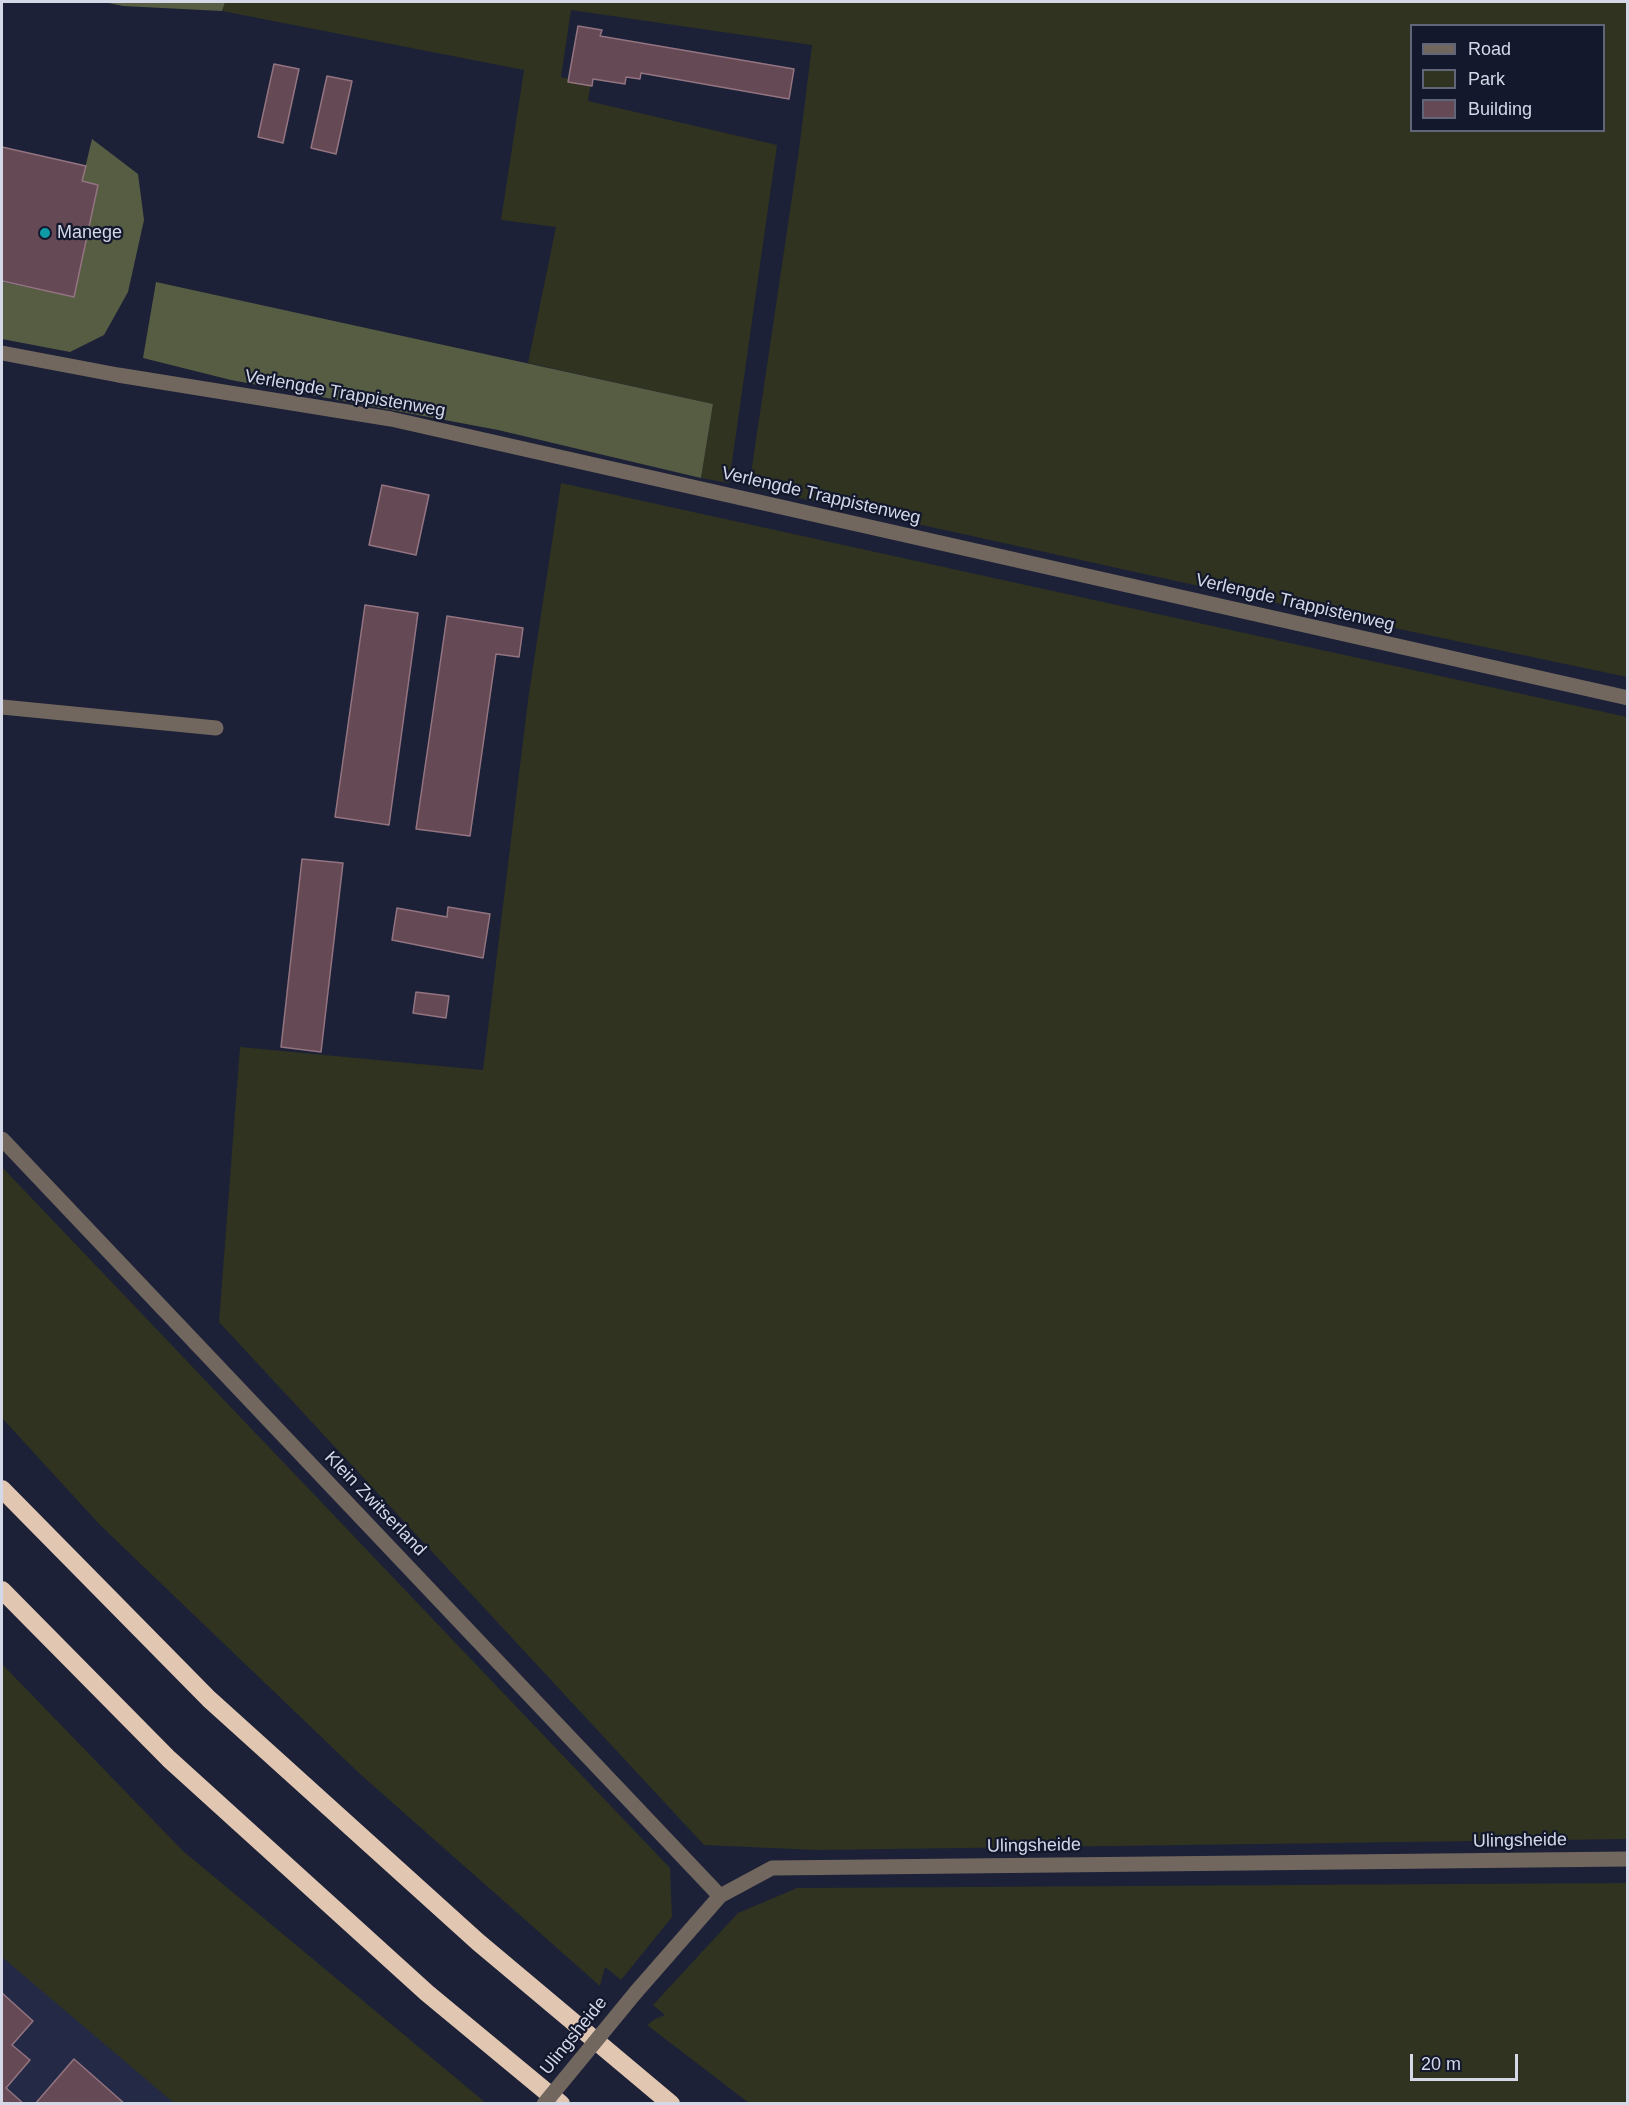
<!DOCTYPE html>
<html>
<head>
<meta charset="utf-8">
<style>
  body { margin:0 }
  #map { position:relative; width:1629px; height:2105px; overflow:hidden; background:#1c2137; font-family:Arial,sans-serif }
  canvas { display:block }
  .frame { position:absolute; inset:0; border:3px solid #d4d8e7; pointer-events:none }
  .legend { position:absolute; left:1410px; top:24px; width:195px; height:108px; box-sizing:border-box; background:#13182d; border:2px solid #606577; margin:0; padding:8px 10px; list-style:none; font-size:18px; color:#d4d8e7 }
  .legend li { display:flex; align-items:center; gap:12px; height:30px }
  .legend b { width:30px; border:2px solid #606577 }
  .scale { position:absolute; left:1410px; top:2054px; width:108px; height:27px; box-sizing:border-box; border:3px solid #d4d8e7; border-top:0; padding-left:8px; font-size:18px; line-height:21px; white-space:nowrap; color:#d4d8e7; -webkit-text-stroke:4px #13182d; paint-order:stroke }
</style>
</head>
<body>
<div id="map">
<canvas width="1629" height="2105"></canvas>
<div class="frame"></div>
<ul class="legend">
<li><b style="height:8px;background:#72675e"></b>Road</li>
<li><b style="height:16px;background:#2f3320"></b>Park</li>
<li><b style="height:16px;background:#654955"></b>Building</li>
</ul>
<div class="scale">20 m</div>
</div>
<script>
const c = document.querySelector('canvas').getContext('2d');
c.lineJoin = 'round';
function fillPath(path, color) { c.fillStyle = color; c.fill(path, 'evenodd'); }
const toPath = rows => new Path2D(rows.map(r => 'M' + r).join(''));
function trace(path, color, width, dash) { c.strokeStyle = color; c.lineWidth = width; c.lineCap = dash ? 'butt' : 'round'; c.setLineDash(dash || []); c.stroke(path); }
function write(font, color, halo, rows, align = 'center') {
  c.font = font + ' Arial,sans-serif'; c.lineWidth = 4.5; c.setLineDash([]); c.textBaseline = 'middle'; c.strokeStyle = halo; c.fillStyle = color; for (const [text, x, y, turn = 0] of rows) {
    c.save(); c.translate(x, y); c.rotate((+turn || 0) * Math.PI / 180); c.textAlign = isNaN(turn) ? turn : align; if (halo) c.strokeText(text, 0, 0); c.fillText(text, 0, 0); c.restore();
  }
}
const built = toPath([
  [2,1942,192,2103,2,2103]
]);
const green = toPath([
  [225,2,1627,2,1627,677,1290,606,749,487,799,150,812,45,571,10,561,77,591,83,588,101,777,145,729,483,701,478,713,404,528,363,556,227,501,220,524,70,222,11],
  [1412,26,1604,26,1604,130,1412,130],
  [561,483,1627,717,1627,1839,817,1850,704,1845,219,1322,240,1047,483,1070,528,700],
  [2,1167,670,1868,672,1917,621,1980,605,1967,600,1986,360,1774,100,1525,2,1418],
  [2,1664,183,1851,486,2103,174,2103,2,1957],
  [1627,1883,1627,2103,749,2103,647,2025,655,2019,665,2015,653,2005,738,1913,797,1888]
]);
const forest = toPath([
  [104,2,225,2,222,11,123,6],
  [92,139,138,174,144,220,128,292,104,335,70,352,2,339,2,282,74,297,98,186,82,181],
  [156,282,713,404,701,478,498,430,231,380,143,358]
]);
const building = toPath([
  [578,26,602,30,600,36,794,69,789,99,641,73,640,79,626,77,625,84,593,79,592,86,568,82,578,26],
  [274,64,299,69,283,143,258,137,274,64],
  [327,76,352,81,336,154,311,148,327,76],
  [2,147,86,166,82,181,98,185,74,297,2,281,2,147],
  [382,485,429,495,416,555,369,545,382,485],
  [365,605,418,613,389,825,335,817,365,605],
  [447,616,523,628,519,657,496,654,470,836,416,829,447,616],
  [302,859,343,863,321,1052,281,1047,302,859],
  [448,907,490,914,483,958,392,940,397,908,447,917,448,907],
  [416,992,449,996,446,1018,413,1013,416,992],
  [2,1993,33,2021,12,2045,30,2060,6,2088,24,2104,2,2104,2,1993],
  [74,2059,125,2104,35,2104,74,2059]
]);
const minor = toPath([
  [2,353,118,375,391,419,1628,698],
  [2,707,216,728],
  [2,1139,720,1896],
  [636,1992,720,1896,772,1868,1628,1859]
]);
const highway = toPath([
  [2,1489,209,1699,478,1942,671,2104],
  [2,1590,169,1759,427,1993,561,2104]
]);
const minorBridge = toPath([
  [544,2104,636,1992]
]);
const markers = [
  [45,233,6,"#0f9aa8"]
];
const poiNames = [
  ["Manege",57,233]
];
const streetNames = [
  ["Verlengde Trappistenweg",345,394,10],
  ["Verlengde Trappistenweg",821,496,13],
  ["Verlengde Trappistenweg",1295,603,13],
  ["Klein Zwitserland",375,1504,46],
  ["Ulingsheide",1520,1841,-1],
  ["Ulingsheide",1034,1846,-1],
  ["Ulingsheide",574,2036,-51]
];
fillPath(built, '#242a45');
fillPath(green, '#2f3320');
fillPath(forest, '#575d42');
fillPath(building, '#654955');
trace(building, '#937481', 1.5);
trace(minor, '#72675e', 15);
trace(highway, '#e1c7b1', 18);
trace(minorBridge, '#72675e', 15);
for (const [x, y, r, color] of markers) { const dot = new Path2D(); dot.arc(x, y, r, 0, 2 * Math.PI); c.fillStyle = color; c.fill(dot); trace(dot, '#13182d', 2); }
write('18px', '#d4d8e7', '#13182d', poiNames, 'left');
write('18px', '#d4d8e7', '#13182d', streetNames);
</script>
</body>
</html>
